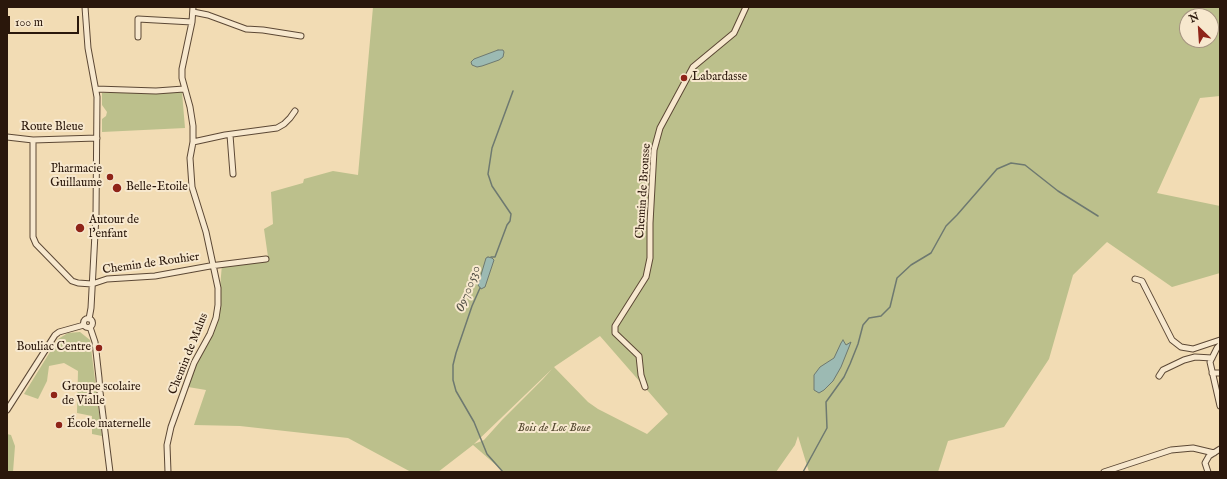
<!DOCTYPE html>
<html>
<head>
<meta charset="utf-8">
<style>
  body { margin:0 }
  #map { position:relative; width:1227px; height:479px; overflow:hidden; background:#f2dcb4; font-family:"IM FELL English",serif }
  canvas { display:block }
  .frame { position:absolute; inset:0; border:8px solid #2a170b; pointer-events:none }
  .north { position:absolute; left:1179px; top:8px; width:40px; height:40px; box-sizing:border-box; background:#f7e8ce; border:1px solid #a59480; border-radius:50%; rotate:335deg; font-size:11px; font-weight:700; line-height:16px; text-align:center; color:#2a170b }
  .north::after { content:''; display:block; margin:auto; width:14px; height:18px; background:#8f2418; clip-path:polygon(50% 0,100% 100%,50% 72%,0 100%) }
  .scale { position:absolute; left:8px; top:16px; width:71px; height:18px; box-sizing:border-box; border:2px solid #2a170b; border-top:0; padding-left:5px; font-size:12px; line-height:14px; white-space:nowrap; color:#2a170b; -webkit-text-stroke:3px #f7e8ce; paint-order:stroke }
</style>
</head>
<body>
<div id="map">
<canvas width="1227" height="479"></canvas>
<div class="frame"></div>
<div class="north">N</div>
<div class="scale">100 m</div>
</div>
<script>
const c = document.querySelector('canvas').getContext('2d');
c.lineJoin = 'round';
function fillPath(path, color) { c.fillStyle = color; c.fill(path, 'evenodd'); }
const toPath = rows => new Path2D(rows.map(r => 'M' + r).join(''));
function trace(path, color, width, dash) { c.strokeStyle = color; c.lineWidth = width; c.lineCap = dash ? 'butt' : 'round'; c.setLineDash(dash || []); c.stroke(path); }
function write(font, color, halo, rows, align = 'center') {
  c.font = font + ' "IM FELL English",serif'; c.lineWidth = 4; c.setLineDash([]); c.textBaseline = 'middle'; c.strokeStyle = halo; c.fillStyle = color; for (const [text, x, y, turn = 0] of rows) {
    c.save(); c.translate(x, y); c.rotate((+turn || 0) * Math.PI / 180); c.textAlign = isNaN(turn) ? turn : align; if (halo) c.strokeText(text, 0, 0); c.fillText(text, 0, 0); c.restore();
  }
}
const green = toPath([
  [373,7,1220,7,1220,96,1200,98,1157,193,1220,206,1220,273,1172,287,1107,242,1073,275,1049,359,1004,427,948,441,938,472,809,472,798,436,795,445,776,472,504,472,473,445,438,472,411,472,348,438,240,426,194,425,206,390,188,387,196,364,217,324,222,264,268,257,264,229,273,224,271,192,303,183,304,179,333,171,358,175],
  [1187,16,1211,16,1211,40,1187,40],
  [600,336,668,414,647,434,598,409,588,402,554,367],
  [552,369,543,379,502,420,484,440,474,444],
  [182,92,185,128,102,132,102,119,106,116,107,112,102,105,102,93],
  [80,332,90,340,102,436,92,434,92,416,77,413,78,371,64,363,49,366,47,381,38,399,24,394,58,339,68,333],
  [7,434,11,435,15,446,13,472,7,472]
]);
const water = toPath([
  [498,50,503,50,504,52,503,57,499,60,482,66,477,67,472,65,471,62,474,59,498,50],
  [488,257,492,258,494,260,485,287,481,289,478,285,486,258,488,257],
  [843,340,846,345,851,342,841,367,833,381,824,390,819,393,814,390,814,375,820,367,834,358,841,343,843,340]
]);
const stream = toPath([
  [491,257,495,257,507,225,510,221,511,214,492,186,488,174,492,148,513,91],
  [480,288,472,306,456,353,453,365,453,380,456,391,474,422,487,454,503,472],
  [803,472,827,428,826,402,844,377,850,364,858,344,863,325,869,318,881,316,890,307,897,278,911,265,931,253,946,226,957,215,997,169,1011,163,1025,165,1058,191,1098,216]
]);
const minor = toPath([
  [85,7,88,48,97,97,96,215,91,308,89,319],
  [193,12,208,15,246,29,263,30,301,36],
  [138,37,138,19,192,22],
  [96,89,156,91,184,89],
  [230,135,233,174],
  [7,137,33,140,97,138],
  [33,140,33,237,36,244,72,281,78,283,92,284,107,279,155,276,210,266,266,259],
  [193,142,225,135,277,128,284,124,290,118,295,111],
  [1135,279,1142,281,1172,340,1181,347,1193,349,1220,340],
  '83.5 323a4.5 4.5 0 1 1 9 0a4.5 4.5 0 1 1-9 0Z',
  [90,327,95,342,99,378,100,392,110,472],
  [1220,345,1217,348,1210,362,1220,406],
  [1212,373,1220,373],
  [1159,376,1163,370,1184,360,1195,357,1212,358],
  [645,387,641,375,639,356,615,333,615,326,646,277,650,258,650,223,654,150,660,128,693,67,734,33,746,7],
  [7,410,55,335,59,332,84,325],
  [168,472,167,445,171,427,194,363,210,334,216,318,218,305,218,288,206,232,192,187,190,158,193,142,193,126,190,107,182,78,182,69,192,22,193,7],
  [1104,472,1171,450,1193,448,1214,453],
  [1208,472,1205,463,1209,456,1220,449]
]);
const markers = [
  [684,78,4,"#8f2418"],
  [110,177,4,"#8f2418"],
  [117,188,5,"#8f2418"],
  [80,228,5,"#8f2418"],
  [99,348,4,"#8f2418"],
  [54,395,4,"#8f2418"],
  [59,425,4,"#8f2418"]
];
const poiNames = [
  ["Labardasse",692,78],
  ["Pharmacie",102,170,"right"],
  ["Guillaume",102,184,"right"],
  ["Belle-Etoile",126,188],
  ["Autour de",89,221],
  ["l'enfant",89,235],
  ["Bouliac Centre",91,348,"right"],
  ["Groupe scolaire",62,388],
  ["de Vialle",62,402],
  ["École maternelle",67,425]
];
const streetNames = [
  ["Route Bleue",52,128],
  ["Chemin de Brousse",644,191,-86],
  ["Chemin de Rouhier",151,264,-8],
  ["Chemin de Malus",189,354,-68]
];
const parkNames = [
  ["Bois de Loc Boue",554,429]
];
const waterNames = [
  ["O9700530",469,289,-69]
];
fillPath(green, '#bcc08c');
fillPath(water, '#9cbab3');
trace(water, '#6e7970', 1);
trace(stream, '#6e7970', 1.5);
trace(minor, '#5c4835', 7);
trace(minor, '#f7e8ce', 5);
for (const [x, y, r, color] of markers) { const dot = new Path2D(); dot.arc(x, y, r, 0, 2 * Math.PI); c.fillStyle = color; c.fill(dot); trace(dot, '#f7e8ce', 1.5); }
write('12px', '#2a170b', '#f7e8ce', poiNames, 'left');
write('12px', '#2a170b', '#f7e8ce', streetNames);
write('italic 12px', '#564a32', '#f7e8ce', parkNames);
write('italic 13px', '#525046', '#f7e8ce', waterNames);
</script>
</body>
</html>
